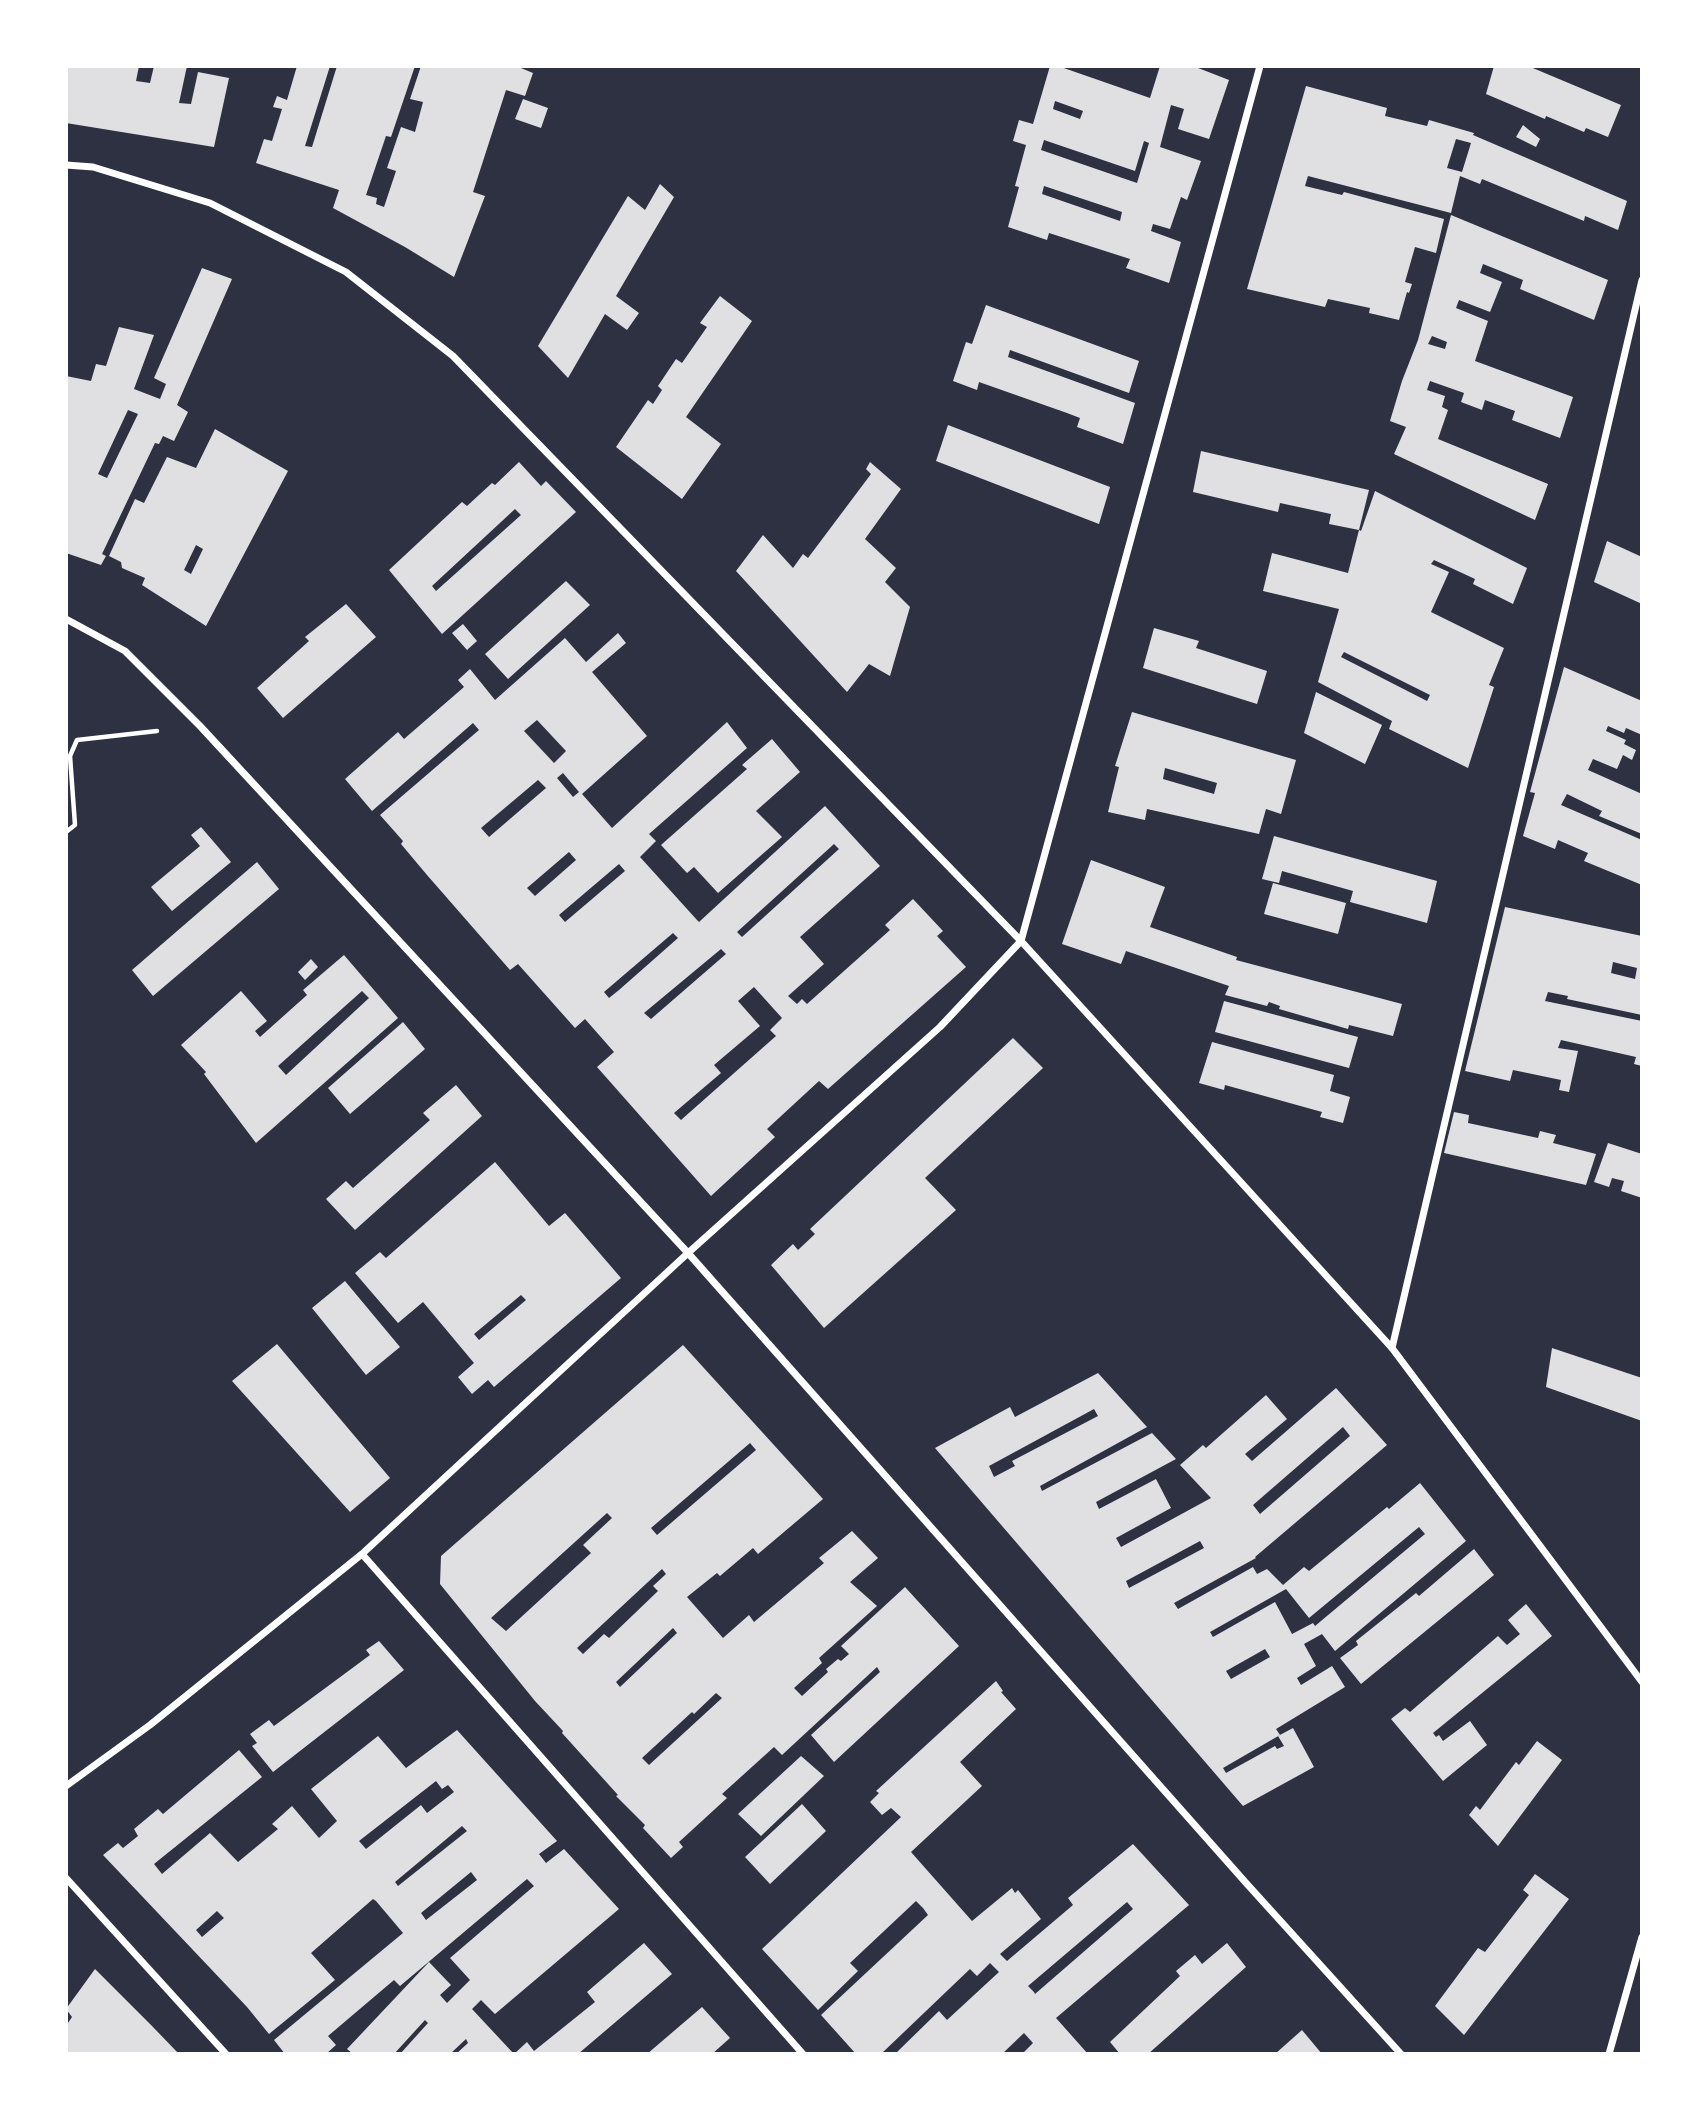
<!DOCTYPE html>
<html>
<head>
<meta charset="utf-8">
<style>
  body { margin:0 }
  #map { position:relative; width:1708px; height:2120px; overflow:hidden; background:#2d3142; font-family:Arial,sans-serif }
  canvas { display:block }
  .frame { position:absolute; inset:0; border:68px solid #fff; pointer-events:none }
</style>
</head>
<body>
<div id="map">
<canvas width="1708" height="2120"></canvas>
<div class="frame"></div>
</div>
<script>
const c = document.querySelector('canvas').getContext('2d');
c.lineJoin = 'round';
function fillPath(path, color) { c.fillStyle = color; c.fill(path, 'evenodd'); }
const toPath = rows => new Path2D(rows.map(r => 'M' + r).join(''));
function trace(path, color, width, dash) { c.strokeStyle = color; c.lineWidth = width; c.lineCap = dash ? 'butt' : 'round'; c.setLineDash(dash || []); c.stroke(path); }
const building = toPath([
  [66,66,139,66,136,81,150,83,154,66,187,66,179,103,191,104,198,72,229,78,214,147,66,123],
  [297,66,330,66,305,146,312,147,337,66,415,66,391,137,386,136,366,195,377,198,376,204,384,207,396,171,387,168,401,127,415,132,423,102,410,99,421,66,516,66,533,73,525,96,506,90,473,192,485,196,454,277,405,247,333,208,339,190,256,163,264,139,272,141,282,109,273,107,277,96,287,100],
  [1050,66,1058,66,1150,98,1160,66,1193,66,1229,80,1209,139,1178,129,1184,109,1171,105,1160,147,1201,161,1187,200,1181,197,1170,229,1153,224,1151,231,1181,242,1169,283,1126,268,1130,259,1049,233,1047,240,1008,227,1019,187,1015,186,1026,145,1013,141,1019,120,1033,124],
  [1055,101,1083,111,1080,119,1053,109],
  [1044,140,1135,171,1144,141,1149,143,1137,183,1041,150],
  [1044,186,1122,212,1120,221,1042,194],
  [1494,66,1528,66,1621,105,1608,137,1586,128,1584,132,1546,116,1545,119,1486,94],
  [1306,86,1387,108,1385,116,1427,126,1429,120,1474,133,1473,135,1627,201,1618,230,1585,216,1584,221,1482,179,1480,184,1460,176,1451,213,1308,176,1305,186,1342,195,1344,192,1444,219,1436,253,1415,247,1405,282,1412,284,1409,293,1407,292,1399,320,1369,313,1370,308,1328,299,1325,307,1247,289],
  [1456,139,1471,143,1462,172,1447,168],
  [523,99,548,108,541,128,515,119],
  [1523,125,1540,139,1536,147,1516,137],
  [660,184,674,197,616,296,639,313,627,330,605,314,568,378,538,346,628,196,645,210],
  [1451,215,1608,280,1594,320,1520,289,1523,280,1483,264,1480,273,1502,282,1490,312,1459,300,1456,308,1488,321,1475,361,1573,397,1560,438,1512,420,1515,411,1485,400,1482,410,1461,402,1464,393,1430,381,1427,390,1445,396,1442,407,1448,410,1438,439,1548,484,1535,520,1394,454,1406,427,1390,421,1402,381,1418,340],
  [1432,336,1447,342,1445,349,1428,344],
  [202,268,232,279,177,405,188,412,174,441,163,436,159,444,155,443,102,554,106,556,101,565,66,553,66,376,91,381,96,364,106,366,119,327,154,335,134,389,160,399,166,384,154,378],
  [128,410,138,414,107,478,98,474],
  [720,296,752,321,686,417,721,444,682,499,616,447,648,400,653,404,662,390,658,386,676,359,682,363,707,327,700,323],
  [986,305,1139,361,1129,393,1010,350,1008,357,1135,403,1123,444,1077,427,1080,418,1067,413,979,382,977,390,953,381,966,342,972,344],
  [948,425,1110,487,1099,524,936,461],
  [215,429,288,471,206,626,142,585,145,578,122,568,121,562,109,556,135,499,144,503,167,457,196,468],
  [196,545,203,549,191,574,184,570],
  [1201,451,1369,490,1359,530,1329,524,1331,514,1280,503,1278,512,1193,492],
  [519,462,541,486,546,481,576,512,442,634,389,570,462,502,467,506,492,483,495,485],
  [515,509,521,515,436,591,432,586],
  [870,462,901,489,865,539,896,568,885,582,910,607,890,676,869,664,847,692,736,571,763,535,793,568,803,554,808,558,871,474,866,469],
  [1375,491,1527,568,1513,604,1473,584,1475,579,1434,560,1431,564,1449,572,1431,612,1504,648,1489,685,1494,687,1468,768,1389,729,1392,721,1318,682,1339,609,1263,591,1272,553,1348,573,1359,530,1361,531],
  [1344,652,1430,695,1427,701,1341,657],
  [1607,541,1642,557,1642,604,1594,582],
  [566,581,590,605,508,679,485,654],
  [346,604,376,637,283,718,257,688,309,641,305,637],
  [463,624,477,641,467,650,452,633],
  [1154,628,1199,641,1196,648,1267,671,1257,704,1143,668],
  [618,633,626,643,592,672,647,736,582,794,612,828,727,722,747,748,649,834,656,841,640,857,697,920,699,922,825,806,880,866,800,937,824,964,788,996,797,1004,802,999,807,1004,890,930,885,925,913,899,943,931,937,936,966,967,828,1089,819,1081,767,1129,775,1137,711,1196,597,1067,614,1052,585,1019,575,1028,518,964,510,970,427,875,401,844,403,841,380,815,479,730,473,723,372,811,345,779,398,732,404,739,464,687,458,680,470,669,495,700,565,638,586,662],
  [537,720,566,751,554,763,524,731],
  [563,773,579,792,573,797,557,778],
  [538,780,546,788,489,837,481,828],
  [834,844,839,849,742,937,737,932],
  [569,852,576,860,535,896,527,888],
  [619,864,625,871,565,922,559,915],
  [673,933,678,938,619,990,609,998,604,992],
  [721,949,726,954,651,1019,644,1013],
  [754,987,782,1018,770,1030,776,1036,681,1120,674,1113,721,1073,714,1065,760,1026,738,1001],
  [1564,667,1642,701,1642,735,1626,728,1624,733,1608,726,1606,731,1626,740,1624,744,1636,750,1632,760,1623,755,1617,769,1593,759,1588,770,1642,794,1642,834,1599,816,1602,811,1567,794,1561,805,1642,840,1642,885,1584,861,1588,853,1558,840,1555,849,1523,836,1535,793,1530,792],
  [1316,692,1382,725,1365,764,1304,733],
  [1132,712,1296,760,1281,814,1266,809,1259,834,1147,809,1145,820,1108,812,1119,767,1115,766],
  [1165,768,1217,783,1214,794,1163,779],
  [772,739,800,772,756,811,782,837,718,893,694,867,687,873,661,845,747,769,742,765],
  [201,827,231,862,172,911,151,887,200,846,191,835],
  [1274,836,1437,881,1427,923,1350,902,1353,891,1307,878,1282,871,1279,883,1262,879],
  [1091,860,1165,887,1150,927,1237,957,1236,960,1402,1004,1393,1036,1349,1025,1348,1029,1279,1009,1280,1006,1269,1002,1267,1006,1225,995,1229,986,1126,951,1121,964,1062,944],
  [257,862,279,889,153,996,132,970],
  [1273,883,1346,903,1338,934,1264,914],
  [1505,907,1642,936,1642,1015,1567,999,1568,996,1548,992,1545,1001,1642,1021,1642,1066,1634,1064,1636,1057,1561,1040,1558,1048,1578,1051,1569,1092,1559,1090,1561,1080,1513,1070,1510,1081,1465,1071],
  [1613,962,1637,968,1635,979,1611,973],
  [344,955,398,1018,256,1143,204,1074,206,1072,181,1045,241,991,267,1021,255,1031,260,1037,307,995,303,990],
  [362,991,369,998,286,1075,278,1066],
  [311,959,318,967,305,980,298,972],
  [1224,1001,1358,1037,1349,1068,1215,1032],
  [403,1022,425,1049,350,1114,328,1088],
  [1013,1038,1043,1068,925,1178,956,1210,824,1328,771,1265,793,1244,798,1250,815,1234,810,1229],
  [1212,1042,1334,1075,1330,1091,1350,1097,1343,1123,1320,1117,1322,1112,1225,1085,1224,1090,1199,1083],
  [456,1085,482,1116,355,1230,326,1199,346,1181,353,1188,430,1120,423,1113],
  [1454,1112,1469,1115,1468,1123,1538,1138,1540,1131,1556,1135,1553,1143,1596,1154,1586,1185,1444,1153],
  [1608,1143,1642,1154,1642,1198,1621,1191,1624,1181,1612,1178,1609,1187,1594,1182],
  [495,1162,549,1226,565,1213,621,1278,494,1387,488,1380,472,1394,458,1377,474,1363,423,1302,398,1323,355,1273,380,1252,386,1258],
  [521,1295,526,1300,479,1340,474,1334],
  [345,1281,400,1347,366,1375,312,1308],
  [277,1344,390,1478,350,1512,232,1381],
  [683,1345,823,1499,758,1554,753,1548,720,1576,717,1573,687,1597,723,1638,749,1615,754,1622,824,1563,819,1558,852,1531,878,1558,850,1582,877,1606,819,1658,822,1663,794,1688,802,1696,828,1672,826,1669,838,1659,841,1661,849,1654,841,1646,905,1587,959,1646,834,1762,811,1735,880,1672,877,1667,782,1755,774,1747,722,1794,727,1798,679,1842,683,1847,671,1858,643,1828,645,1825,616,1796,618,1795,562,1733,563,1731,535,1701,440,1584,441,1556],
  [750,1443,756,1450,657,1535,651,1528],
  [607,1513,612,1518,583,1545,591,1553,506,1631,491,1618],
  [662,1569,666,1574,653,1586,658,1591,609,1638,604,1634,583,1654,577,1648],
  [673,1628,677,1633,620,1687,616,1682],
  [716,1693,722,1698,649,1765,642,1758,692,1712,694,1714],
  [1552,1348,1642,1378,1642,1421,1546,1387],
  [1098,1373,1147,1427,1040,1486,1042,1491,1152,1433,1176,1459,1096,1502,1099,1509,1156,1479,1171,1508,1116,1538,1121,1547,1211,1498,1180,1465,1203,1445,1206,1448,1266,1395,1287,1419,1245,1454,1252,1461,1336,1388,1387,1445,1255,1557,1256,1558,1174,1603,1178,1609,1253,1567,1257,1574,1267,1569,1283,1585,1304,1567,1309,1571,1387,1507,1389,1509,1420,1483,1466,1541,1335,1651,1322,1634,1304,1644,1316,1666,1297,1678,1301,1685,1332,1666,1345,1687,1276,1729,1280,1735,1223,1768,1226,1773,1275,1746,1277,1749,1284,1746,1278,1736,1293,1728,1314,1767,1243,1806,935,1448,1010,1407,1015,1417],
  [1094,1409,1098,1416,1012,1461,1015,1466,994,1477,989,1466],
  [1343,1427,1350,1436,1260,1514,1253,1505],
  [1419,1527,1425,1534,1315,1626,1313,1623,1292,1634,1275,1602,1213,1637,1210,1632,1286,1589,1309,1618],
  [1200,1541,1204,1548,1129,1588,1126,1581],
  [1265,1649,1270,1657,1231,1679,1226,1671],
  [1474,1549,1494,1575,1361,1684,1340,1658,1358,1645,1356,1641,1416,1593,1419,1596],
  [1526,1604,1552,1636,1433,1733,1436,1737,1439,1735,1443,1741,1470,1721,1487,1745,1443,1781,1391,1719,1405,1708,1410,1712,1498,1636,1507,1645,1520,1634,1508,1620],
  [379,1641,404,1670,273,1772,252,1746,257,1743,250,1734,269,1720,274,1726,370,1655,366,1650],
  [996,1681,1003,1691,1001,1692,1016,1709,960,1762,982,1786,911,1852,972,1921,1012,1888,1015,1893,1018,1890,1041,1919,1000,1954,1007,1961,1073,1905,1068,1898,1133,1844,1189,1905,1056,2018,1088,2054,1022,2054,1033,2043,1024,2033,1002,2054,895,2054,939,2011,947,2020,999,1972,990,1963,977,1976,970,1969,881,2054,856,2054,821,2015,928,1915,923,1908,916,1901,850,1963,858,1971,818,2010,762,1949,901,1817,891,1808,882,1815,870,1802,879,1793,876,1791],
  [1127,1902,1133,1909,1035,1994,1034,1992,1028,1986],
  [457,1730,557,1841,539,1854,546,1863,564,1849,619,1909,495,2014,481,2000,472,2009,514,2054,456,2054,468,2043,466,2039,450,2054,400,2054,428,2023,425,2020,394,2054,353,2054,347,2049,429,1962,451,1985,440,1995,447,2003,470,1980,450,1958,534,1886,527,1879,400,1986,394,1980,328,2036,336,2045,326,2054,285,2054,274,2040,403,1933,376,1901,373,1899,311,1953,335,1980,269,2034,247,2007,103,1855,118,1843,123,1848,138,1836,134,1829,158,1809,163,1814,239,1750,262,1777,154,1864,162,1874,210,1833,238,1862,278,1829,272,1824,292,1806,319,1838,337,1821,311,1789,378,1736,406,1768],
  [436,1781,442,1789,448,1785,454,1792,427,1813,421,1805,366,1849,359,1841],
  [462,1826,467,1831,398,1886,395,1882],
  [471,1872,477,1880,426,1920,421,1913],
  [217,1911,224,1918,202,1937,196,1930],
  [1537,1741,1562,1760,1498,1846,1469,1815,1476,1806,1480,1810,1516,1762,1519,1765],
  [801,1756,824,1776,761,1836,738,1814],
  [802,1804,826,1831,770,1884,745,1857],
  [1535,1874,1569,1899,1464,2035,1435,2006,1478,1948,1485,1952,1529,1895,1523,1890],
  [644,1943,672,1974,578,2054,514,2054,527,2042,534,2051,595,2002,587,1992],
  [1227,1943,1246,1967,1148,2054,1120,2054,1110,2042,1180,1976,1176,1971,1195,1955,1202,1964],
  [95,1969,152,2026,179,2054,66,2054,66,2026,72,2017,66,2009],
  [702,2007,730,2038,712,2054,647,2054],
  [1302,2030,1322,2054,1275,2054]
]);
const path = toPath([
  [66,832,75,825,70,756,77,740,157,731]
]);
const minor = toPath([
  [66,165,93,167,210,203,346,272,453,356,1021,941,1392,1348,1642,1682],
  [66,619,125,651,200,726,688,1253,1247,1884,1401,2054],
  [1392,1348,1642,280],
  [362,1554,803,2054],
  [66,1786,150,1725,362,1554,688,1253,940,1027,1021,941,1260,66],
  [66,1878,226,2054],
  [1609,2054,1642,1937]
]);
fillPath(building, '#e0e0e3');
trace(path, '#fff', 4.5);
trace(minor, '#fff', 7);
</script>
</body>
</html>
